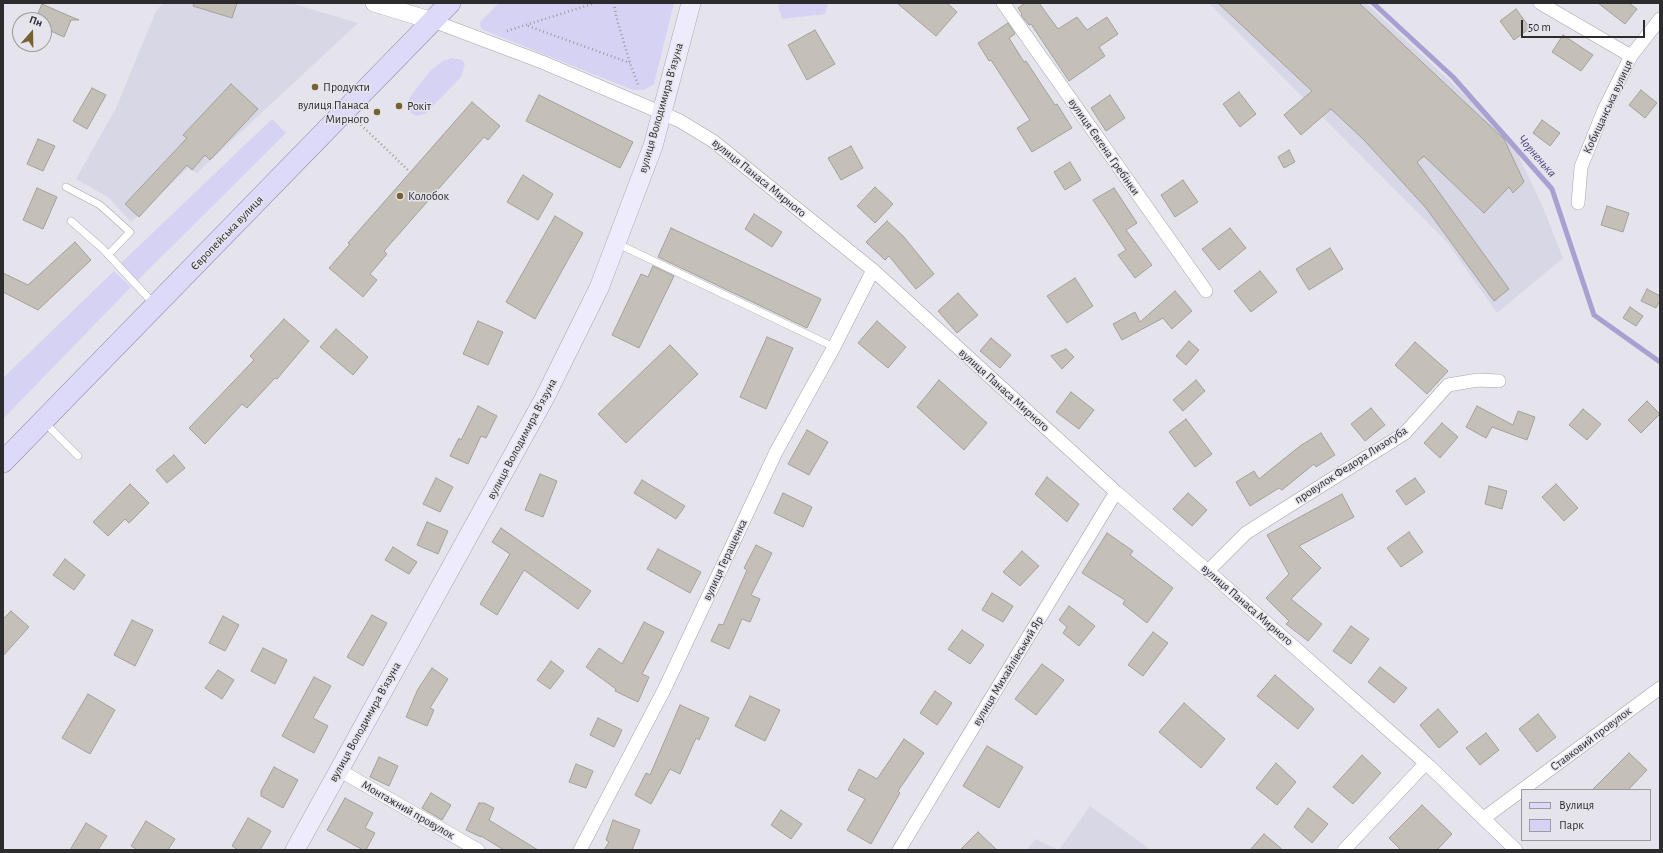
<!DOCTYPE html>
<html>
<head>
<meta charset="utf-8">
<style>
  body { margin:0 }
  #map { position:relative; width:1663px; height:853px; overflow:hidden; background:#e5e4ec; font-family:"Alegreya Sans",sans-serif }
  canvas { display:block }
  .frame { position:absolute; inset:0; border:4px solid #2c2c2f; pointer-events:none }
  .legend { position:absolute; left:1521px; top:789px; width:130px; height:52px; box-sizing:border-box; background:#e5e4ec; border:1px solid #9b9aa0; margin:0; padding:5px 7px; list-style:none; font-size:12px; color:#2c2c2f }
  .legend li { display:flex; align-items:center; gap:8px; height:20px }
  .legend b { width:20px; border:1px solid #9b9aa0 }
  .north { position:absolute; left:12px; top:12px; width:40px; height:40px; box-sizing:border-box; background:#e5e4ec; border:1px solid #9b9aa0; border-radius:50%; rotate:20deg; font-size:11px; font-weight:700; line-height:16px; text-align:center; color:#2c2c2f }
  .north::after { content:''; display:block; margin:auto; width:14px; height:18px; background:#786131; clip-path:polygon(50% 0,100% 100%,50% 72%,0 100%) }
  .scale { position:absolute; left:1521px; top:20px; width:124px; height:18px; box-sizing:border-box; border:2px solid #2c2c2f; border-top:0; padding-left:5px; font-size:12px; line-height:14px; white-space:nowrap; color:#2c2c2f; -webkit-text-stroke:3px #e5e4ec; paint-order:stroke }
</style>
</head>
<body>
<div id="map">
<canvas width="1663" height="853"></canvas>
<div class="frame"></div>
<ul class="legend">
<li><b style="height:5px;background:#ddd9f9"></b>Вулиця</li>
<li><b style="height:11px;background:#d6d2f4"></b>Парк</li>
</ul>
<div class="north">Пн</div>
<div class="scale">50 m</div>
</div>
<script>
const c = document.querySelector('canvas').getContext('2d');
c.lineJoin = 'round';
function fillPath(path, color) { c.fillStyle = color; c.fill(path, 'evenodd'); }
const toPath = rows => new Path2D(rows.map(r => 'M' + r).join(''));
function trace(path, color, width, dash) { c.strokeStyle = color; c.lineWidth = width; c.lineCap = dash ? 'butt' : 'round'; c.setLineDash(dash || []); c.stroke(path); }
function write(font, color, halo, rows, align = 'center') {
  c.font = font + ' "Alegreya Sans",sans-serif'; c.lineWidth = 3; c.setLineDash([]); c.textBaseline = 'middle'; c.strokeStyle = halo; c.fillStyle = color; for (const [text, x, y, turn = 0] of rows) {
    c.save(); c.translate(x, y); c.rotate((+turn || 0) * Math.PI / 180); c.textAlign = isNaN(turn) ? turn : align; if (halo) c.strokeText(text, 0, 0); c.fillText(text, 0, 0); c.restore();
  }
}
const built = toPath([
  [163,3,291,3,358,23,197,173,188,168,131,222,109,198,76,179,116,108,156,11],
  [1209,3,1366,3,1509,136,1542,205,1563,258,1497,313,1447,242],
  [1090,806,1151,850,1027,850,1035,839,1059,850]
]);
const green = toPath([
  [499,3,674,3,654,84,644,90,633,90,481,29,480,22],
  [784,3,828,3,825,14,782,19,778,5],
  [452,58,462,60,465,64,461,77,425,114,417,116,412,114,408,108,407,103,412,94,431,70,443,61],
  [272,119,286,133,137,281,120,264],
  [114,271,131,287,3,419,3,378]
]);
const stream = toPath([
  [1373,3,1453,77,1552,189,1594,315,1660,362]
]);
const building = toPath([
  [194,3,237,3,232,18,193,6,194,3],
  [897,3,947,3,957,12,936,36,897,3],
  [1025,3,1039,3,1058,29,1077,17,1087,30,1107,17,1118,34,1099,47,1105,56,1069,81,1031,24,1029,25,1021,15,1022,14,1018,8,1025,3],
  [1218,3,1359,3,1504,139,1524,182,1513,193,1509,187,1484,213,1424,156,1417,162,1509,289,1494,301,1426,208,1364,140,1331,109,1301,135,1284,115,1312,91,1218,3],
  [1598,3,1629,3,1637,9,1625,24,1598,3],
  [42,4,67,15,79,20,71,20,64,37,44,28,44,20,35,20,42,4],
  [1516,9,1530,28,1514,40,1500,21,1516,9],
  [1008,23,1015,34,1009,38,1024,62,1026,61,1055,105,1057,104,1072,128,1032,152,1017,128,1030,120,991,60,989,61,978,43,1008,23],
  [815,30,835,64,807,80,788,45,815,30],
  [1563,35,1593,55,1581,71,1552,52,1563,35],
  [231,84,258,109,210,160,205,155,192,170,187,165,139,217,125,204,187,138,183,135,231,84],
  [92,88,106,95,87,129,73,121,92,88],
  [1641,90,1657,103,1645,118,1629,105,1641,90],
  [1239,92,1256,114,1240,127,1223,104,1239,92],
  [539,95,633,142,620,168,526,121,539,95],
  [1110,95,1125,118,1106,131,1091,108,1110,95],
  [472,102,500,126,488,140,484,137,384,251,387,254,370,274,377,280,363,297,329,268,350,244,348,243,472,102],
  [1542,120,1560,133,1550,146,1533,133,1542,120],
  [38,139,55,146,43,171,27,164,38,139],
  [851,146,863,168,841,180,828,158,851,146],
  [1289,150,1295,162,1284,168,1278,157,1289,150],
  [1070,162,1081,180,1065,190,1054,172,1070,162],
  [523,175,553,194,538,220,507,202,523,175],
  [1183,180,1198,202,1175,217,1161,195,1183,180],
  [875,187,893,204,875,223,857,206,875,187],
  [37,188,57,197,43,229,23,220,37,188],
  [1114,188,1137,223,1126,230,1152,265,1135,278,1118,255,1126,250,1093,200,1114,188],
  [1607,206,1629,213,1623,232,1601,225,1607,206],
  [754,214,782,232,772,247,745,229,754,214],
  [555,216,583,233,535,319,506,302,555,216],
  [887,221,904,237,934,274,916,289,889,256,885,260,866,242,887,221],
  [671,228,821,299,807,328,658,257,671,228],
  [1230,228,1246,248,1219,270,1202,249,1230,228],
  [75,242,91,260,38,310,3,292,3,273,28,285,75,242],
  [1330,248,1343,269,1309,290,1296,269,1330,248],
  [653,266,674,276,639,348,612,335,641,274,648,277,653,266],
  [1260,271,1277,292,1251,312,1234,291,1260,271],
  [1075,278,1093,306,1067,323,1047,296,1075,278],
  [1647,289,1660,296,1660,301,1656,308,1641,301,1647,289],
  [1175,291,1192,311,1172,329,1163,318,1122,340,1113,324,1135,312,1140,322,1175,291],
  [958,293,978,315,957,333,938,311,958,293],
  [1630,307,1643,316,1636,326,1623,318,1630,307],
  [284,319,309,341,277,379,275,378,247,408,242,404,205,444,189,428,254,360,250,356,284,319],
  [478,321,503,332,488,365,463,354,478,321],
  [877,321,906,347,888,368,858,343,877,321],
  [336,329,368,357,353,375,320,347,336,329],
  [767,337,793,348,766,409,740,397,767,337],
  [991,338,1011,355,1000,368,980,351,991,338],
  [1189,341,1199,350,1186,365,1176,356,1189,341],
  [1415,342,1448,371,1427,394,1395,365,1415,342],
  [670,345,698,374,626,443,598,414,670,345],
  [1066,349,1074,357,1062,369,1051,356,1066,349],
  [939,380,987,423,964,450,917,407,939,380],
  [1196,380,1205,391,1183,411,1173,400,1196,380],
  [1071,392,1094,410,1079,429,1056,412,1071,392],
  [1647,401,1660,414,1641,433,1628,420,1647,401],
  [478,406,497,416,486,438,481,436,468,464,450,456,459,438,461,440,478,406],
  [1477,406,1513,425,1518,411,1535,417,1527,440,1492,427,1486,438,1466,427,1477,406],
  [1371,408,1385,425,1365,441,1351,424,1371,408],
  [1583,409,1601,424,1587,440,1569,425,1583,409],
  [1186,419,1212,454,1195,467,1169,432,1186,419],
  [1442,423,1458,437,1440,458,1424,443,1442,423],
  [807,430,828,442,809,475,788,464,807,430],
  [1321,433,1335,455,1316,467,1314,464,1282,490,1279,488,1250,506,1236,482,1254,471,1259,479,1300,446,1321,433],
  [174,455,185,468,167,483,156,470,174,455],
  [540,474,557,481,543,517,525,510,540,474],
  [1047,477,1079,504,1067,522,1035,494,1047,477],
  [436,478,453,487,440,512,423,504,436,478],
  [1415,478,1425,492,1406,505,1396,491,1415,478],
  [642,480,685,506,676,519,634,493,642,480],
  [130,484,149,503,129,523,125,519,108,536,93,522,130,484],
  [1556,484,1578,508,1564,521,1542,497,1556,484],
  [1489,486,1507,491,1502,509,1485,504,1489,486],
  [783,493,812,507,803,527,774,513,783,493],
  [1188,493,1207,510,1192,526,1173,509,1188,493],
  [1342,494,1354,517,1299,546,1321,568,1291,599,1322,624,1308,641,1286,624,1289,621,1266,598,1289,574,1267,535,1342,494],
  [427,522,448,531,438,554,417,545,427,522],
  [501,528,591,591,578,609,524,570,497,615,480,604,510,554,492,542,501,528],
  [1409,532,1423,552,1401,567,1387,548,1409,532],
  [1107,533,1133,551,1130,555,1173,588,1147,623,1123,604,1125,600,1082,573,1107,533],
  [756,545,772,553,751,595,760,599,750,622,742,619,729,649,711,641,719,624,723,625,747,570,744,568,756,545],
  [393,547,417,562,409,574,385,560,393,547],
  [658,549,701,572,690,593,647,569,658,549],
  [1022,551,1039,566,1020,586,1003,572,1022,551],
  [65,559,85,575,74,590,53,575,65,559],
  [992,593,1013,606,1003,622,982,610,992,593],
  [1069,606,1095,626,1079,646,1063,633,1067,627,1059,620,1069,606],
  [11,611,29,627,3,656,3,619,11,611],
  [372,615,387,623,363,666,347,657,372,615],
  [223,616,239,625,225,651,209,643,223,616],
  [132,620,153,630,135,666,114,655,132,620],
  [644,622,664,632,642,674,649,677,638,702,615,691,616,689,586,667,599,648,622,664,644,622],
  [1351,626,1369,639,1351,664,1333,651,1351,626],
  [962,630,984,645,970,664,948,649,962,630],
  [1153,632,1168,643,1143,676,1128,665,1153,632],
  [263,648,287,660,275,684,251,671,263,648],
  [551,661,564,671,550,689,537,680,551,661],
  [1042,664,1064,680,1036,715,1015,699,1042,664],
  [1380,667,1407,688,1394,703,1368,682,1380,667],
  [432,668,448,679,430,708,434,710,427,726,406,717,418,689,432,668],
  [218,670,234,680,222,699,205,688,218,670],
  [1275,675,1314,709,1298,729,1257,696,1275,675],
  [314,677,331,686,313,718,328,726,314,753,282,736,314,677],
  [935,691,952,703,937,725,920,713,935,691],
  [88,694,115,710,90,754,62,738,88,694],
  [750,696,780,710,765,741,735,726,750,696],
  [1184,703,1225,739,1201,768,1159,732,1184,703],
  [680,705,709,718,699,740,696,738,680,774,670,769,651,804,635,795,646,773,650,775,680,705],
  [1438,709,1458,732,1439,748,1420,725,1438,709],
  [1538,714,1556,737,1537,752,1519,729,1538,714],
  [598,718,622,730,614,747,590,735,598,718],
  [1486,733,1499,750,1480,765,1466,748,1486,733],
  [904,739,924,753,898,791,900,793,871,844,847,830,865,799,848,790,859,769,877,779,904,739],
  [987,746,1023,767,999,808,963,786,987,746],
  [1629,753,1647,770,1628,790,1592,790,1629,753],
  [1362,755,1381,773,1353,804,1333,787,1362,755],
  [379,757,398,766,389,786,370,777,379,757],
  [1276,763,1296,782,1277,805,1256,788,1276,763],
  [576,764,593,771,586,788,569,782,576,764],
  [274,767,298,780,283,808,261,796,261,791,274,767],
  [431,793,451,805,442,820,422,808,431,793],
  [345,798,373,813,365,828,375,833,366,850,363,850,327,830,345,798],
  [479,803,484,803,494,808,489,820,538,850,504,850,481,836,481,837,466,830,479,803],
  [1422,805,1452,834,1437,850,1401,850,1389,838,1422,805],
  [1308,808,1328,824,1312,843,1294,827,1308,808],
  [781,810,802,824,791,839,771,825,781,810],
  [248,818,271,831,260,850,238,850,232,846,248,818],
  [613,820,640,830,632,850,604,850,609,842,606,840,613,820],
  [146,821,175,839,168,850,138,850,131,846,146,821],
  [86,823,107,836,98,850,70,850,86,823],
  [978,832,997,850,960,850,978,832],
  [1264,834,1283,850,1250,850,1264,834]
]);
const path = toPath([
  [614,3,616,16,630,63,639,87],
  [528,26,630,63],
  [507,31,595,3],
  [358,122,410,172]
]);
const service = toPath([
  [66,187,100,205,130,232,108,255],
  [71,221,103,249,154,304],
  [616,243,834,347],
  [45,423,78,456]
]);
const minor = toPath([
  [1003,3,1206,291],
  [1540,3,1631,56],
  [433,21,542,62,662,113,680,121,713,141,873,270,1116,492,1208,571,1429,766,1516,850],
  [1578,203,1581,167,1604,110,1631,56,1660,19],
  [1208,571,1246,533,1405,433,1448,385,1478,380,1499,381],
  [339,770,478,850],
  [1484,818,1660,688],
  [580,850,664,690,776,452,834,347,873,270],
  [899,850,1116,492],
  [1344,850,1426,763]
]);
const tertiary = toPath([
  [374,3,433,21]
]);
const secondary = toPath([
  [295,850,544,399,599,288,653,146,691,3]
]);
const primary = toPath([
  [3,462,450,3]
]);
const markers = [
  [315,87,4,"#786131"],
  [399,106,4,"#786131"],
  [377,112,4,"#786131"],
  [400,196,4,"#786131"]
];
const poiNames = [
  ["Продукти",323,87],
  ["вулиця Панаса",369,105,"right"],
  ["Мирного",369,119,"right"],
  ["Рокіт",407,106],
  ["Колобок",408,196]
];
const streetNames = [
  ["Кобищанська вулиця",1608,107,-65],
  ["вулиця Володимира В'язуна",661,108,-74],
  ["вулиця Євгена Гребінки",1104,147,55],
  ["вулиця Панаса Мирного",759,178,39],
  ["Європейська вулиця",227,233,-46],
  ["вулиця Панаса Мирного",1004,390,42],
  ["вулиця Володимира В'язуна",522,439,-62],
  ["провулок Федора Лизогуба",1351,465,-33],
  ["вулиця Геращенка",725,560,-65],
  ["вулиця Панаса Мирного",1247,605,41],
  ["вулиця Михайлівський Яр",1008,671,-59],
  ["вулиця Володимира В'язуна",365,722,-61],
  ["Ставковий провулок",1591,739,-37],
  ["Монтажний провулок",408,810,30]
];
const waterNames = [
  ["Чорненька",1537,156,49]
];
fillPath(built, '#d8d7e6');
fillPath(green, '#d6d2f4');
trace(stream, '#a7a0d1', 5);
fillPath(building, '#c4c0b8');
trace(building, '#a4a099', 1);
trace(service, '#a5a4ac', 8);
trace(minor, '#a5a4ac', 14);
trace(tertiary, '#a5a4ac', 18);
trace(secondary, '#a5a4ac', 20);
trace(primary, '#908cb0', 22);
trace(path, '#9c9ba1', 2.5, [1, 3]);
trace(service, '#fff', 7);
trace(minor, '#fff', 13);
trace(tertiary, '#fff', 17);
trace(secondary, '#eeecfc', 19);
trace(primary, '#ddd9f9', 21);
for (const [x, y, r, color] of markers) { const dot = new Path2D(); dot.arc(x, y, r, 0, 2 * Math.PI); c.fillStyle = color; c.fill(dot); trace(dot, '#e5e4ec', 1.5); }
write('12px', '#2c2c2f', '#e5e4ec', poiNames, 'left');
write('12px', '#2c2c2f', '#e5e4ec', streetNames);
write('italic 13px', '#544786', '#e5e4ec', waterNames);
</script>
</body>
</html>
